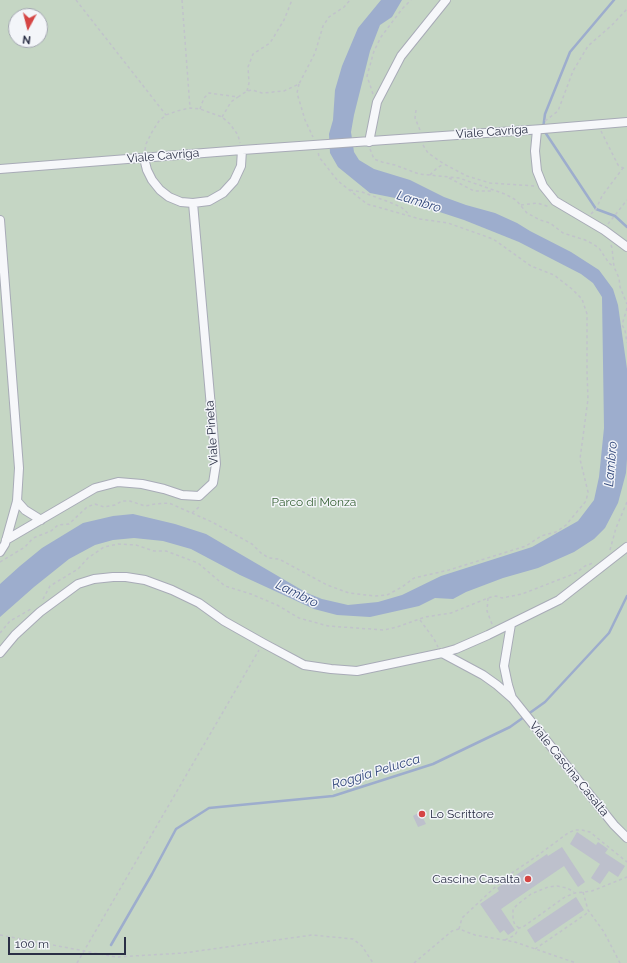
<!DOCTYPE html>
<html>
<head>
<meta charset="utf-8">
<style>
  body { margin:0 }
  #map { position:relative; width:627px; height:963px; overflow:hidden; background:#e3e5ec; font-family:Raleway,sans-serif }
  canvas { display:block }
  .north { position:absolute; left:8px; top:8px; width:40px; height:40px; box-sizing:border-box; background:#f3f5f9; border:1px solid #a3a6b1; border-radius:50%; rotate:187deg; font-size:11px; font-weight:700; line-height:16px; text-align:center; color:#2a2f45 }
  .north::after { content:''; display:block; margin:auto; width:14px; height:18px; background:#d54544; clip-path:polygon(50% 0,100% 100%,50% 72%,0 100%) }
  .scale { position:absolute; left:8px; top:937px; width:118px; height:18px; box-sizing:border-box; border:2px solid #2a2f45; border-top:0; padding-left:5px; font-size:12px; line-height:14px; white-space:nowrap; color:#2a2f45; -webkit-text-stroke:3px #f3f5f9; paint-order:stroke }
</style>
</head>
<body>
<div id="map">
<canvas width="627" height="963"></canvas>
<div class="north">N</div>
<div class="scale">100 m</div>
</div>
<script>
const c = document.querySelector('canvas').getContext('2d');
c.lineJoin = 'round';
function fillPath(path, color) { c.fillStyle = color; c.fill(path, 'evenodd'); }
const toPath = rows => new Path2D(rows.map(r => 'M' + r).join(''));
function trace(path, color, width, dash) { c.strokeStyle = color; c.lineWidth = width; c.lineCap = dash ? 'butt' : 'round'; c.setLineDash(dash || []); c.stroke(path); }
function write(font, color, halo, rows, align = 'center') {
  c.font = font + ' Raleway,sans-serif'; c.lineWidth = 3; c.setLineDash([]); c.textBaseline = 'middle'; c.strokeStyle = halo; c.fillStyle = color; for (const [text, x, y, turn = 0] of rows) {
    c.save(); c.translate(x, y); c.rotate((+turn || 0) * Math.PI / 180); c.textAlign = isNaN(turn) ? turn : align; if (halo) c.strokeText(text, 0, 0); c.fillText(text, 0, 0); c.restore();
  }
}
const green = toPath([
  [0,0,627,0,627,963,0,963],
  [16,16,40,16,40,40,16,40]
]);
const water = toPath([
  [381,0,402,0,392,17,380,25,370,51,354,115,351,132,354,152,359,160,374,169,410,180,444,197,466,205,495,213,517,223,530,231,571,252,599,270,613,289,618,305,627,369,627,459,626,473,618,503,605,528,594,539,574,552,538,568,503,578,466,592,453,599,435,598,419,606,370,617,337,615,314,609,240,575,191,549,163,541,134,538,113,540,95,545,69,559,34,587,0,617,0,584,20,566,42,548,83,523,113,516,133,514,175,524,206,534,307,593,322,599,348,605,378,602,402,595,441,576,532,547,578,521,594,500,599,477,604,428,602,297,593,283,581,274,519,242,464,220,400,199,370,193,338,167,330,153,329,134,333,120,335,90,342,66,358,28]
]);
const stream = toPath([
  [614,0,570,52,545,114,543,129,596,209,615,216,627,227],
  [111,945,152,874,176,829,209,808,333,796,433,764,510,727,545,702,609,633,627,596]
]);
const building = toPath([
  [420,812,426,824,418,827,413,816],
  [577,832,596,845,598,842,608,849,605,853,625,866,618,877,609,871,600,884,591,878,600,864,570,844],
  [562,847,585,882,578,887,564,866,501,909,515,930,508,935,504,930,500,933,480,904,499,891,497,888,547,854,548,856],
  [576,897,584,910,535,943,527,930]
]);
const path = toPath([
  [76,0,166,115],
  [182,0,190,108],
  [299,84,297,93,300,103,305,120,313,137],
  [247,91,249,83,248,67,253,54,270,43,284,20,292,0],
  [373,94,367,76,374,51,381,37,402,9,411,0],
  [200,109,204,98,209,93,238,97,247,91,252,90,262,93,284,91,299,84,315,53,323,26,329,17,344,7,350,0],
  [416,110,415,118,420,130],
  [222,117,231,102,238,97],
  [545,121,558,111,573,71,588,46,612,25,627,9],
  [601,131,618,165,623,168,627,168],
  [423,145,428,153,444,164,467,176,490,183,535,186],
  [370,149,374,159,382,162,395,165,419,174,459,178,505,194,516,200,527,213,540,220,550,223,563,233,585,240,593,244,599,248,609,263,614,267],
  [145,150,146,144,152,132,159,121,166,115,177,111,190,108,200,109,222,117,230,124,238,135,240,143],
  [430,175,437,168,444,164],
  [449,178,474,191,492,191],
  [350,190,362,192,389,202,401,207,410,215],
  [521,205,537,203,550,207],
  [591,214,596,209,602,196,623,168],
  [608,224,627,200],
  [611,245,612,248,614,267,619,278,620,287,627,304],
  [627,308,622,325,625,330,627,343],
  [192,513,199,507,199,504],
  [610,550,616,528,627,502],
  [0,562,25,547,33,538,51,531,58,525,69,524,87,507,95,504,104,507,115,505,122,501,130,501,145,506,155,504,169,503,212,522,252,544,261,553,269,558,279,559,327,585,349,593,375,596,387,595,402,587,414,578,449,570,526,546,541,536,556,532,566,525,586,501,588,492,580,459,588,399,587,372,587,314,582,299,572,289,554,275,531,266,493,239,448,223,420,219,367,204,338,181,319,157,318,151],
  [488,598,487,611,492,624],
  [43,599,50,586,78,569,88,558,104,547,118,544,136,545,154,551,166,551,198,563,225,586,251,594,277,605,299,618,328,626,384,630,397,627,425,617,451,613,488,598,496,596,502,598,522,594,576,573,585,566,593,563],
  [420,620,434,639,438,647],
  [0,633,10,621,31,609],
  [583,892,588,910,604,932,620,963],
  [519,928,515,925,513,920,513,909,518,904,531,894,548,887,557,886,567,888,574,892],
  [459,929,462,918,506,877,537,856,568,833,575,830,582,830,590,832,627,862],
  [0,935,116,957,184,953,312,935,353,939,362,946,373,963],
  [505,940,515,935,519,928,523,927,565,897,575,893,592,891,627,877],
  [535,949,586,914,588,910],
  [77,963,259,650],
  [414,963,452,931,459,929,475,935,515,942,576,963]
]);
const minor = toPath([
  [537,130,535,151,537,171,543,186,555,201,604,230,627,247],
  [369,142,377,102,401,56,446,0],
  [144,158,147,170,152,180,160,190,169,197,181,202,193,203,209,201,223,193,234,181,241,166,242,150],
  [0,169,242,150,543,129,627,122],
  [0,220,19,468,17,501,5,544,0,552],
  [17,501,25,510,41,520],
  [6,540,95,488,118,482,142,484,164,489,182,495,199,496,213,483,216,464,193,203],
  [511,624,504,666,508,685,512,698],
  [0,653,15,635,40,612,78,584,94,579,113,577,126,577,145,580,172,590,199,603,224,621,263,643,304,665,331,669,357,671,442,653,456,649,488,635,559,600,627,547],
  [442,653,483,675,497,685,513,699,614,825,627,838]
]);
const markers = [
  [422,814,4,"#d54544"],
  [528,879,4,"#d54544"]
];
const streetNames = [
  ["Viale Cavriga",492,132,-4],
  ["Viale Cavriga",163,156,-5],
  ["Viale Pineta",212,433,-94],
  ["Viale Cascina Casalta",569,769,51]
];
const parkNames = [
  ["Parco di Monza",314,502]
];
const poiNames = [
  ["Lo Scrittore",430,814],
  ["Cascine Casalta",520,879,"right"]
];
const waterNames = [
  ["Lambro",419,202,17],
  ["Lambro",611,464,-85],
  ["Lambro",297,594,26],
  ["Roggia Pelucca",376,772,-17]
];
fillPath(green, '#c5d6c4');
fillPath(water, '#9dadcd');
trace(stream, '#9dadcd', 2.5);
fillPath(building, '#bdc0cc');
trace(minor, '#a8abb7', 10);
trace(path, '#c1c3cb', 1.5, [3, 3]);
trace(minor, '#f6f7fa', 8);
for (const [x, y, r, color] of markers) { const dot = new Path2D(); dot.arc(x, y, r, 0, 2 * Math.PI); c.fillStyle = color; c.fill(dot); trace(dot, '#f3f5f9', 1.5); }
write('12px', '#2a2f45', '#f3f5f9', streetNames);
write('12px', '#386236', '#f3f5f9', parkNames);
write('12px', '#2a2f45', '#f3f5f9', poiNames, 'left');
write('italic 13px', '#31477b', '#f3f5f9', waterNames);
</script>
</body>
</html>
